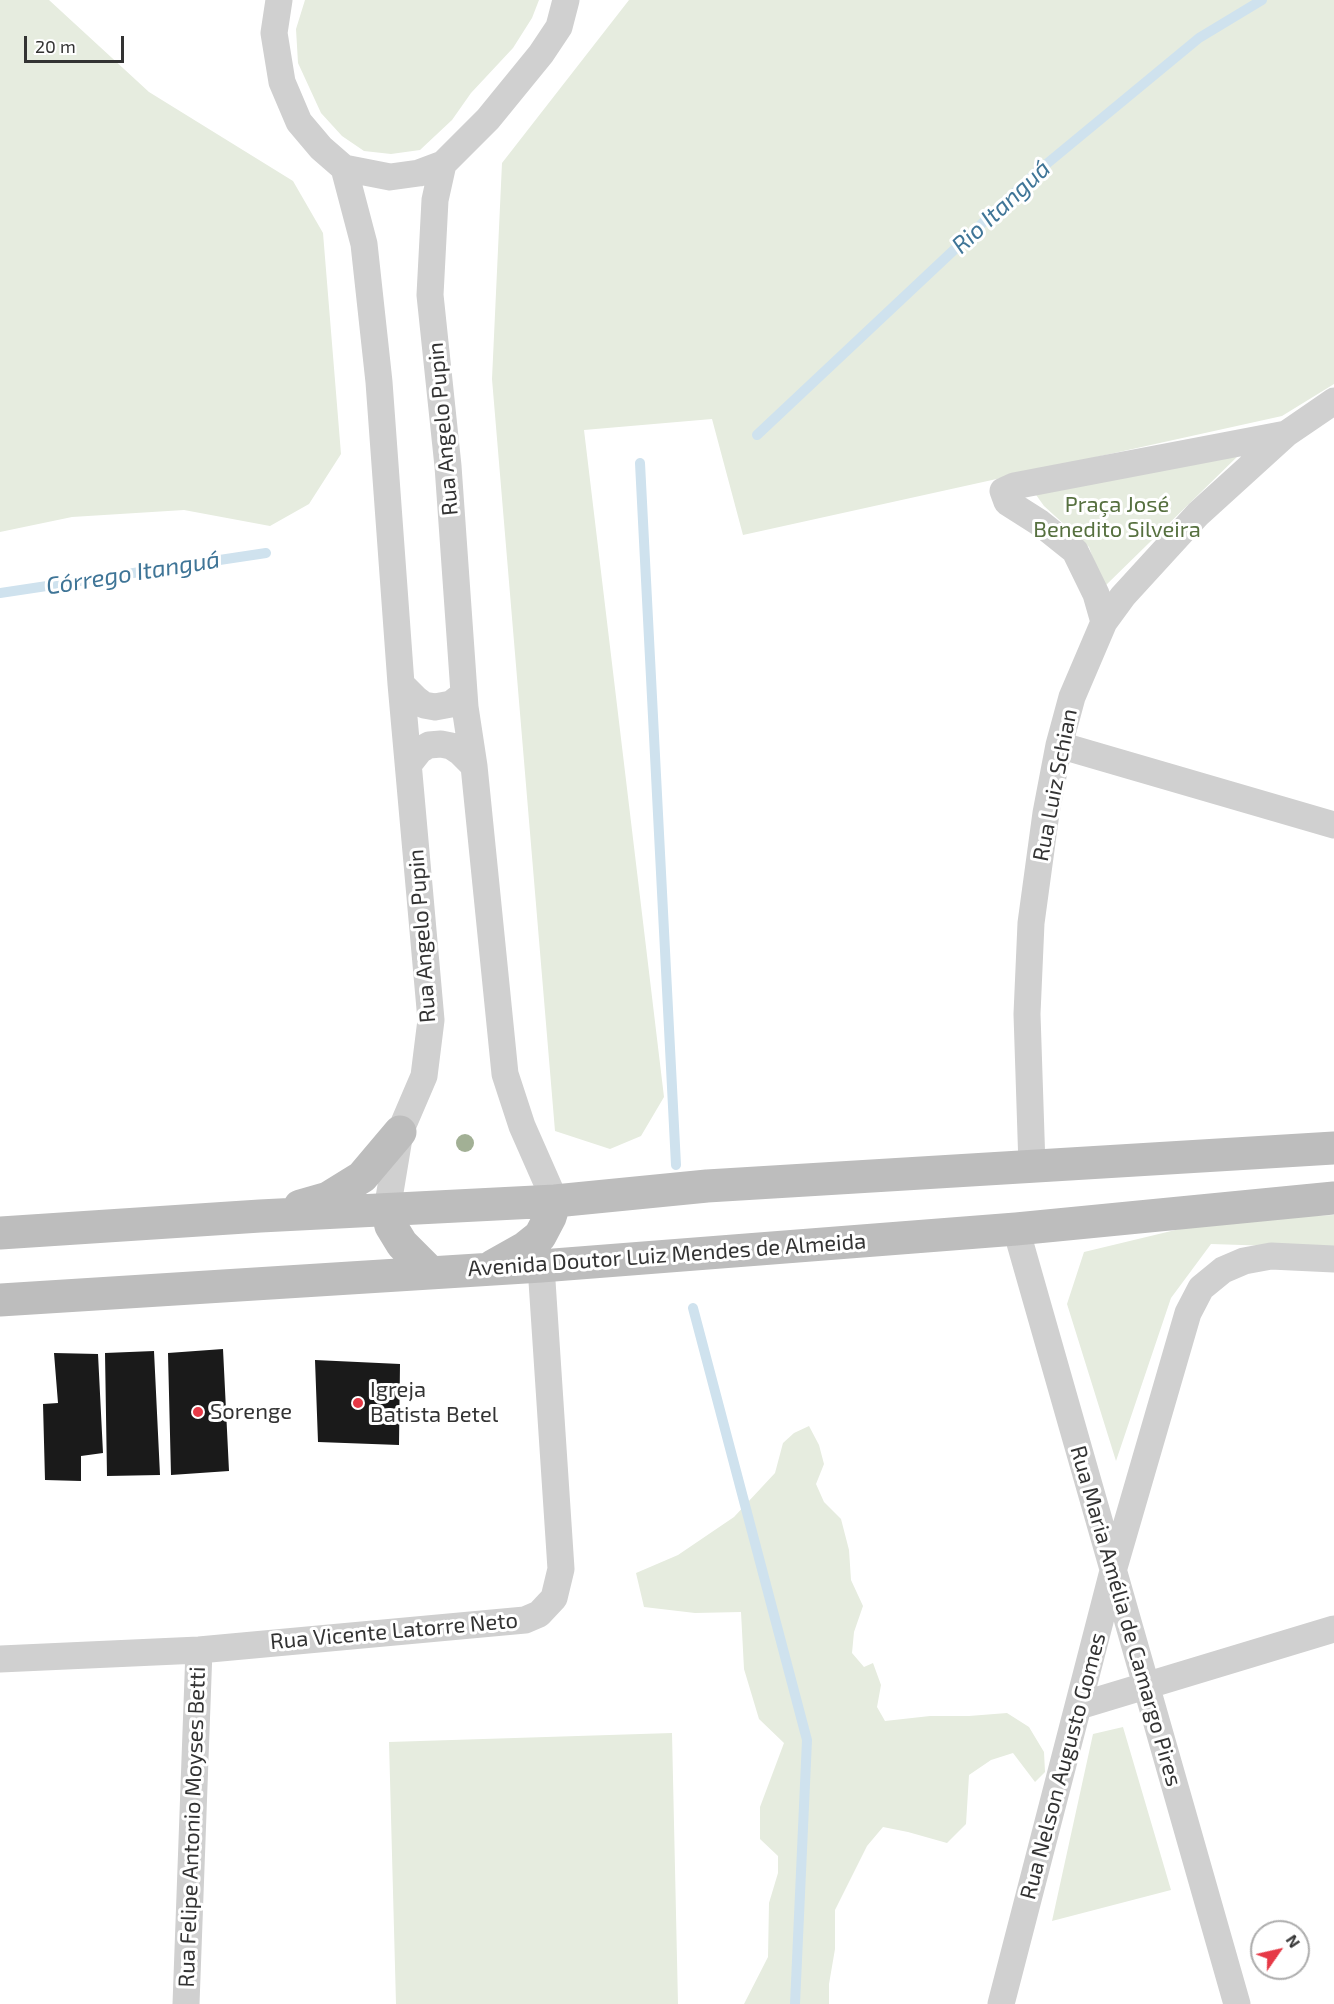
<!DOCTYPE html>
<html>
<head>
<meta charset="utf-8">
<style>
  body { margin:0 }
  #map { position:relative; width:1334px; height:2004px; overflow:hidden; background:#fff; font-family:"Exo 2",sans-serif }
  canvas { display:block }
  .north { position:absolute; left:1250px; top:1920px; width:60px; height:60px; box-sizing:border-box; background:#fff; border:2px solid #adadad; border-radius:50%; rotate:56deg; font-size:16px; font-weight:700; line-height:24px; text-align:center; color:#333 }
  .north::after { content:''; display:block; margin:auto; width:21px; height:27px; background:#e63946; clip-path:polygon(50% 0,100% 100%,50% 72%,0 100%) }
  .scale { position:absolute; left:24px; top:36px; width:100px; height:27px; box-sizing:border-box; border:3px solid #333; border-top:0; padding-left:8px; font-size:18px; line-height:21px; white-space:nowrap; color:#333; -webkit-text-stroke:4px #fff; paint-order:stroke }
</style>
</head>
<body>
<div id="map">
<canvas width="1334" height="2004"></canvas>
<div class="north">N</div>
<div class="scale">20 m</div>
</div>
<script>
const c = document.querySelector('canvas').getContext('2d');
c.lineJoin = 'round';
function fillPath(path, color) { c.fillStyle = color; c.fill(path, 'evenodd'); }
const toPath = rows => new Path2D(rows.map(r => 'M' + r).join(''));
function trace(path, color, width, dash) { c.strokeStyle = color; c.lineWidth = width; c.lineCap = dash ? 'butt' : 'round'; c.setLineDash(dash || []); c.stroke(path); }
function write(font, color, halo, rows, align = 'center') {
  c.font = font + ' "Exo 2",sans-serif'; c.lineWidth = 6; c.setLineDash([]); c.textBaseline = 'middle'; c.strokeStyle = halo; c.fillStyle = color; for (const [text, x, y, turn = 0] of rows) {
    c.save(); c.translate(x, y); c.rotate((+turn || 0) * Math.PI / 180); c.textAlign = isNaN(turn) ? turn : align; if (halo) c.strokeText(text, 0, 0); c.fillText(text, 0, 0); c.restore();
  }
}
const green = toPath([
  [0,0,49,0,149,92,293,181,323,233,341,454,309,504,270,526,184,510,72,517,0,532],
  [305,0,539,0,532,18,513,48,471,93,452,120,420,150,391,154,364,151,342,136,321,113,298,63,296,29],
  [629,0,1334,0,1334,384,1282,416,743,535,712,419,584,430,664,1097,641,1136,610,1149,555,1131,492,379,502,163],
  [1241,453,1103,588,1089,547,1044,506,1034,492],
  [1334,1215,1334,1248,1211,1244,1171,1298,1116,1461,1067,1304,1084,1252,1217,1220],
  [809,1426,819,1445,824,1464,816,1484,824,1502,841,1519,849,1550,851,1580,863,1606,854,1632,852,1653,864,1667,873,1663,881,1685,877,1707,885,1721,930,1716,969,1716,1007,1713,1029,1727,1044,1752,1045,1772,1035,1782,1013,1753,991,1760,969,1775,966,1824,947,1843,908,1832,883,1827,867,1846,835,1910,835,1949,829,1984,829,2004,744,2004,768,1957,769,1903,778,1873,778,1856,760,1839,760,1807,784,1743,759,1719,744,1669,741,1612,695,1613,644,1607,636,1573,678,1555,734,1517,775,1473,783,1443,794,1433],
  [1123,1727,1171,1890,1052,1921,1093,1734],
  [672,1733,678,2004,396,2004,389,1742]
]);
const stream = toPath([
  [757,435,1038,171,1199,38,1262,0],
  [640,463,676,1165],
  [0,593,266,553],
  [693,1308,807,1740,795,2004]
]);
const building = toPath([
  [223,1349,229,1471,171,1475,168,1353],
  [154,1351,160,1475,107,1476,105,1353],
  [54,1353,98,1354,103,1453,81,1456,81,1481,45,1480,43,1404,58,1403],
  [315,1360,400,1364,399,1445,318,1442]
]);
const street = toPath([
  [279,0,274,33,282,82,299,122,321,148,344,168,390,177,419,173,443,164,488,119,541,54,559,27,566,0],
  [443,164,435,200,430,295,448,466,465,707,474,766,505,1074,522,1126,555,1201],
  [344,168,364,244,379,382,401,684,431,1020,424,1076,400,1132,387,1210],
  [1104,622,1096,594,1075,551,1040,523,1007,502,1003,491,1014,486,1286,434],
  [401,684,416,699,424,705,435,707,451,704,464,694],
  [1059,745,1334,825],
  [409,764,420,750,429,745,441,744,451,746,460,752,474,766],
  [1032,1166,1027,1014,1031,923,1046,813,1059,745,1072,697,1104,622,1123,596,1198,514,1286,434,1334,401],
  [1016,1229,1237,2004],
  [0,1659,199,1650,525,1620,539,1614,554,1598,561,1569,541,1266],
  [1079,1706,1334,1629],
  [186,2004,199,1650],
  [1001,2004,1113,1571,1188,1313,1201,1288,1223,1270,1244,1261,1271,1256,1334,1259]
]);
const secondary = toPath([
  [300,1206,328,1198,362,1177,400,1132],
  [387,1210,391,1226,402,1244,430,1272],
  [0,1233,260,1216,555,1201,707,1186,1334,1148],
  [493,1266,525,1248,540,1236,550,1217,555,1201],
  [0,1300,541,1266,1016,1229,1334,1198]
]);
const trees = [
  [465,1143]
];
const markers = [
  [358,1403,6,"#e63946"],
  [198,1412,6,"#e63946"]
];
const streetNames = [
  ["Rua Angelo Pupin",443,429,-95],
  ["Rua Luiz Schian",1055,785,-79],
  ["Rua Angelo Pupin",422,936,-94],
  ["Avenida Doutor Luiz Mendes de Almeida",667,1255,-4],
  ["Rua Maria Amélia de Camargo Pires",1126,1616,74],
  ["Rua Vicente Latorre Neto",394,1631,-5],
  ["Rua Nelson Augusto Gomes",1063,1766,-75],
  ["Rua Felipe Antonio Moyses Betti",192,1827,-88]
];
const parkNames = [
  ["Praça José",1117,505],
  ["Benedito Silveira",1117,530]
];
const poiNames = [
  ["Igreja",370,1390],
  ["Batista Betel",370,1415],
  ["Sorenge",210,1412]
];
const waterNames = [
  ["Rio Itanguá",1001,207,-43],
  ["Córrego Itanguá",133,573,-9]
];
fillPath(green, '#e6ecdf');
trace(stream, '#cfe2ee', 10);
fillPath(building, '#1a1a1a');
trace(street, '#d0d0d0', 27);
trace(secondary, '#bdbdbd', 33);
c.fillStyle = '#a2b095';
for (const [x, y] of trees) { c.beginPath(); c.arc(x, y, 9, 0, 2 * Math.PI); c.fill(); }
for (const [x, y, r, color] of markers) { const dot = new Path2D(); dot.arc(x, y, r, 0, 2 * Math.PI); c.fillStyle = color; c.fill(dot); trace(dot, '#fff', 2); }
write('22px', '#333', '#fff', streetNames);
write('22px', '#56703f', '#fff', parkNames);
write('22px', '#333', '#fff', poiNames, 'left');
write('italic 24px', '#3f7597', '#fff', waterNames);
</script>
</body>
</html>
